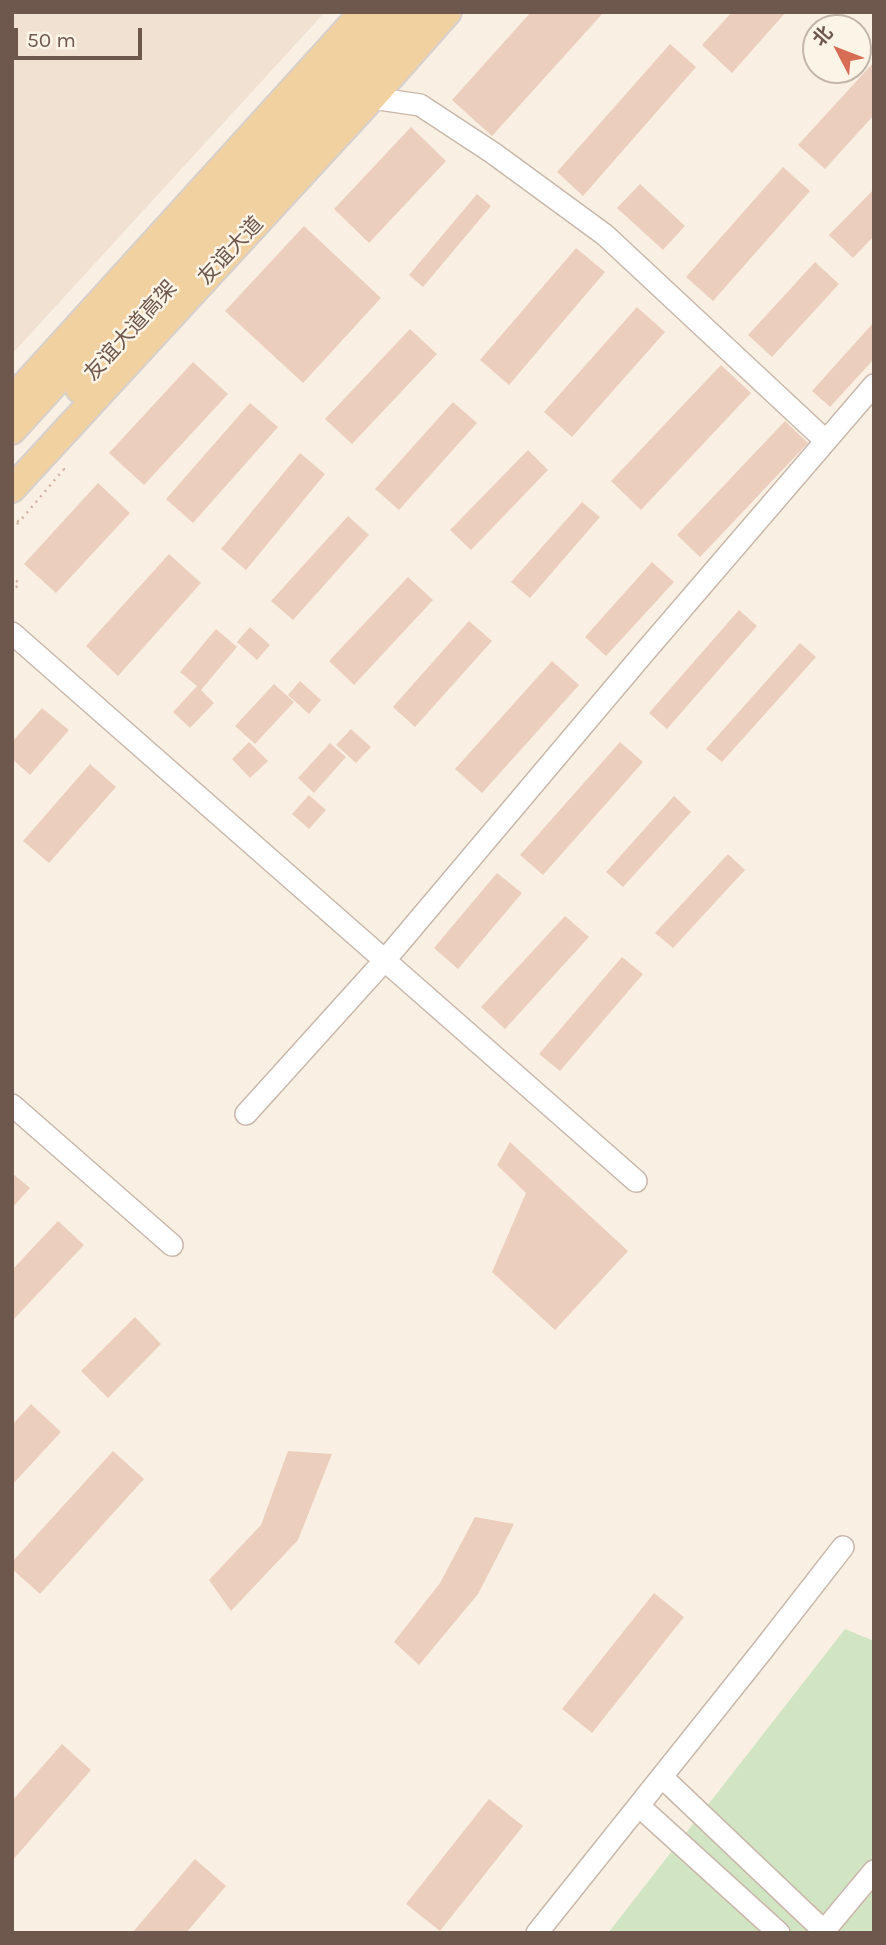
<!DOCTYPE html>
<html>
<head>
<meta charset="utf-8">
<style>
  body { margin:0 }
  #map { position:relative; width:886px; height:1945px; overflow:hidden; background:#f9f0e3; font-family:Karla,"Noto Sans SC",sans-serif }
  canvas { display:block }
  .frame { position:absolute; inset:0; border:14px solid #6e574c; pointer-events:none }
  .north { position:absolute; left:802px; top:14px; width:70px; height:70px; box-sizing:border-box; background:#fdf4e8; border:2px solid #c4b5aa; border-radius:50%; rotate:312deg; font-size:19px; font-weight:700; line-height:28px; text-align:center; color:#6e574c }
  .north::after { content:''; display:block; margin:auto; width:24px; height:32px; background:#d76d54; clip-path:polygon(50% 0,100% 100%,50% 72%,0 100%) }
  .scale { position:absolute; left:14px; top:28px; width:128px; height:32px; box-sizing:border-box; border:4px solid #6e574c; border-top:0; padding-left:9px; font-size:21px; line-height:24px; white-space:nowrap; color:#6e574c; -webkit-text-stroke:5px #fdf4e8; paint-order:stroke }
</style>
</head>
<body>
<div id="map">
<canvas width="886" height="1945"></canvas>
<div class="frame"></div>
<div class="north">北</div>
<div class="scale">50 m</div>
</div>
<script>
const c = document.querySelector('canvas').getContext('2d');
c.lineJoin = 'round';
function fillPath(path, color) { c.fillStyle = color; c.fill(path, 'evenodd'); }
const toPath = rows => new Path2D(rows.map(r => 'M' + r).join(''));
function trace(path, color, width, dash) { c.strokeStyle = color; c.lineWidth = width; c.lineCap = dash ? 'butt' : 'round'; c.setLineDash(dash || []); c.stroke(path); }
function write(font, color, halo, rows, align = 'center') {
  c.font = font + ' Karla,"Noto Sans SC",sans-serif'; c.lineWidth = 5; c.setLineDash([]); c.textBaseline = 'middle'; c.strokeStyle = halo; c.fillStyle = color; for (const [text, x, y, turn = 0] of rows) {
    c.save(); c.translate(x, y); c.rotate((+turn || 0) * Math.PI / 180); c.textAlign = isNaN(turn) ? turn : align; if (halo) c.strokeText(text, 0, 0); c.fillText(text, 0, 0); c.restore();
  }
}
const residential = toPath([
  [12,12,325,12,12,354]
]);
const green = toPath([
  [845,1629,874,1641,874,1933,608,1933]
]);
const building = toPath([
  [531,12,604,12,492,136,452,100],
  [732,12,786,12,732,73,702,45],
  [670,44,696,67,583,196,557,172],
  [874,62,874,115,825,169,798,145],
  [411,127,446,161,369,243,334,209],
  [783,167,810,191,713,301,686,277],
  [640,184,685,226,663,250,617,208],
  [874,189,874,236,853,258,829,235],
  [477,194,491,206,423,287,409,275],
  [304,226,381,298,303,383,225,311],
  [576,248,605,272,509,385,480,360],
  [815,262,839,284,772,357,748,335],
  [637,307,665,332,572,437,544,412],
  [874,322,874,359,830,407,812,391],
  [410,329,437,354,352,444,325,419],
  [193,362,228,394,144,485,109,453],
  [721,365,751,393,641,510,611,481],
  [453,402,477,423,399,510,375,489],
  [250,403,278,427,193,523,166,499],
  [785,421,808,443,700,557,677,535],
  [528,450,548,470,471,550,450,530],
  [300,453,325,474,246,570,221,549],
  [98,483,130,513,56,593,24,564],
  [582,502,600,517,530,598,511,582],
  [348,516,369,535,293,620,271,601],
  [169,554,201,583,118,676,86,646],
  [652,562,674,582,606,656,585,637],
  [408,577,433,600,354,685,329,661],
  [739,610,757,626,667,729,649,713],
  [469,621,492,641,415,727,393,707],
  [250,627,270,645,257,660,237,642],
  [216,629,237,647,201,690,214,703,190,728,173,712,197,686,180,672],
  [800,643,816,657,722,762,706,749],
  [552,661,579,685,482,793,455,769],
  [300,681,321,700,309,714,288,695],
  [274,684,294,702,255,744,235,726],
  [42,708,69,730,30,775,12,759,12,742],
  [351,729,371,747,356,763,336,745],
  [249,742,268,761,250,778,232,759],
  [620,742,643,762,543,875,520,855],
  [330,743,346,757,314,793,298,778],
  [90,764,116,787,49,863,23,841],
  [309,795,326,810,309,829,292,814],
  [674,796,691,812,623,887,606,872],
  [728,854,745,870,673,948,655,933],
  [497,873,522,893,458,969,434,948],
  [565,916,589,937,505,1029,481,1007],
  [622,957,643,974,560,1071,539,1054],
  [510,1142,628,1251,555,1330,492,1272,526,1193,497,1165],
  [12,1173,30,1188,12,1208],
  [58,1221,84,1245,12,1321,12,1270],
  [135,1317,161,1344,108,1398,81,1371],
  [31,1404,61,1432,12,1485,12,1425],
  [113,1451,144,1479,40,1594,12,1569,12,1562],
  [288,1451,332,1454,298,1540,231,1611,209,1580,261,1525],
  [475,1517,514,1524,478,1594,419,1665,394,1642,440,1583],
  [654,1593,684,1617,592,1733,562,1709],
  [62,1744,91,1770,12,1861,12,1801],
  [489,1799,523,1826,440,1931,406,1904],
  [195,1859,226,1886,186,1933,132,1933]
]);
const path = toPath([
  [12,516,19,522,64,469,60,466],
  [12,529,19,522],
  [12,575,19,584,12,592]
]);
const minor = toPath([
  [372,98,420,105,493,153,605,235,826,441],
  [12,633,636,1181],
  [12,1105,172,1245],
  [246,1114,385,960,643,654,874,385],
  [662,1777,826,1933],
  [639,1806,779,1933],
  [824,1931,874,1871],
  [537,1933,762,1651,843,1547]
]);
const major = toPath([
  [79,389,419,12],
  [12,399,363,12],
  [12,431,392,12],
  [12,489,372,98,448,12]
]);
const streetNames = [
  ["友谊大道",231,251,-47],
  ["友谊大道高架",131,331,-48]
];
fillPath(residential, '#f0e1d2');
fillPath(green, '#d2e5c3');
fillPath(building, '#eccebd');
trace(minor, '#c9b7ab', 24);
trace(major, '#d6d0cd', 30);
trace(path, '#d0b2a1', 2.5, [2, 5]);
trace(minor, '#fff', 21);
trace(major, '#f2d1a1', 26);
write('21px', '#6e574c', '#fdf4e8', streetNames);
</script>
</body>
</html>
